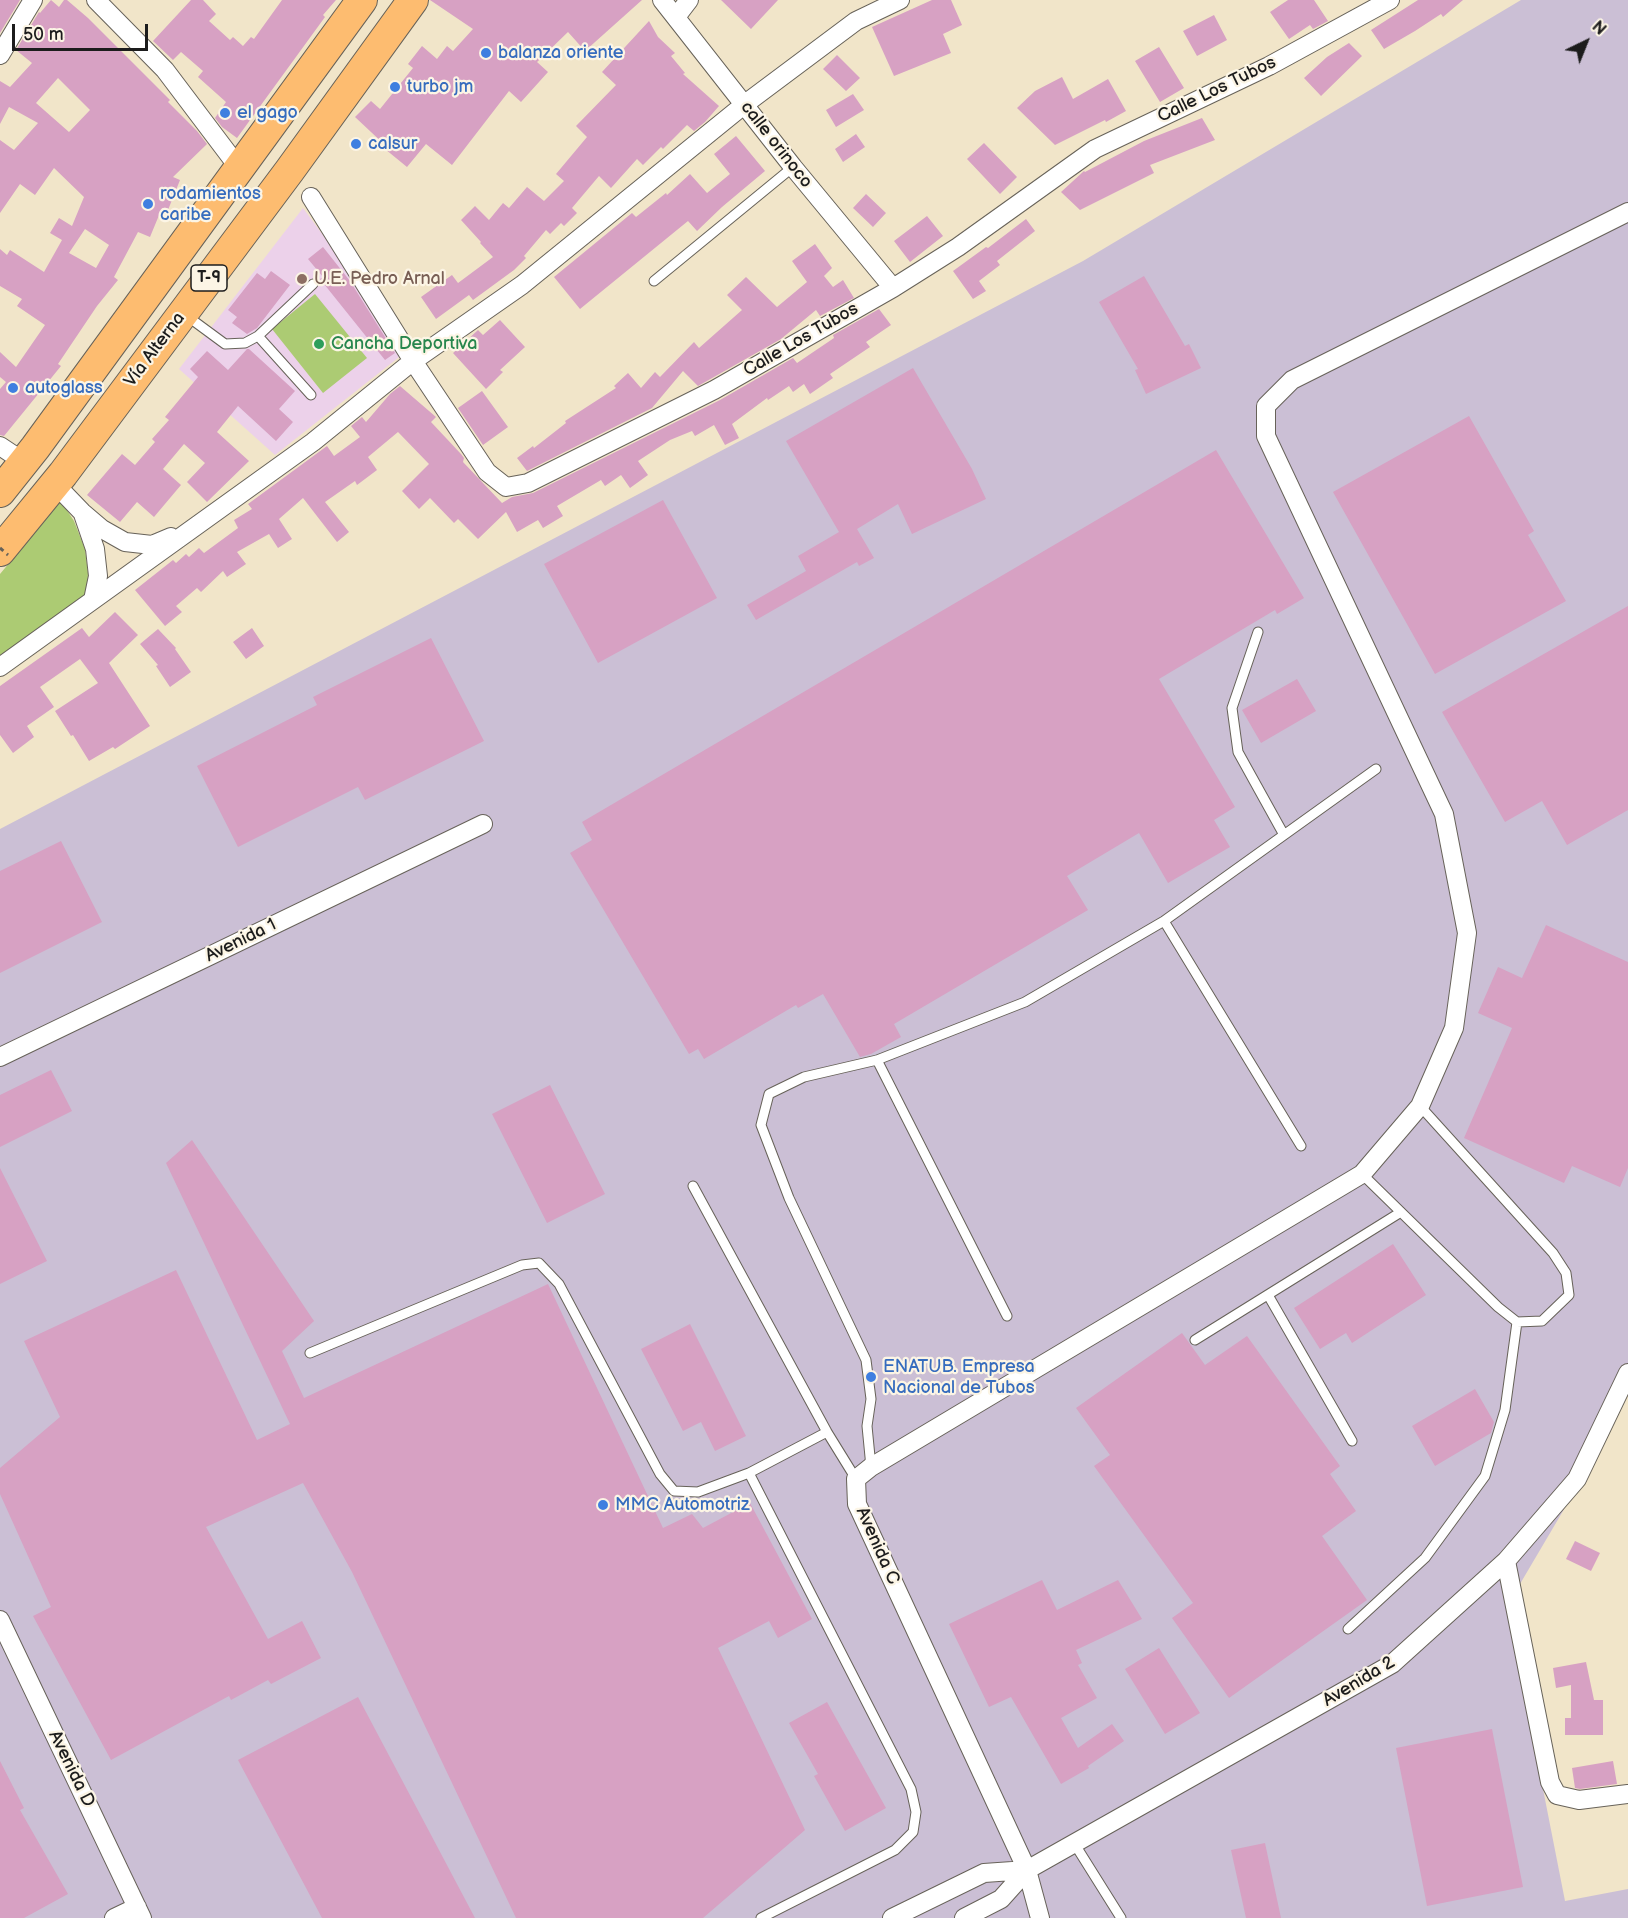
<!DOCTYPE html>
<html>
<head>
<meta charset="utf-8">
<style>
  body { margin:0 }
  #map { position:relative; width:1628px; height:1918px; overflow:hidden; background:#f1e5c9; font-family:"Balsamiq Sans",sans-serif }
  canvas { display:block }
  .north { position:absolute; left:1556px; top:12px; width:60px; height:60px; -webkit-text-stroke:4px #fcf5e5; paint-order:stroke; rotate:43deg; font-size:16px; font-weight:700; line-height:24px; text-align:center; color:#1c1c1c }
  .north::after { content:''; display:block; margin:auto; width:21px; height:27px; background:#1c1c1c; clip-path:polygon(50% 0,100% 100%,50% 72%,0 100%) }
  .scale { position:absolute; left:12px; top:24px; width:136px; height:27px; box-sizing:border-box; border:3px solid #1c1c1c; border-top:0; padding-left:8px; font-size:18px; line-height:21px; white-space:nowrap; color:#1c1c1c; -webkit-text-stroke:4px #fcf5e5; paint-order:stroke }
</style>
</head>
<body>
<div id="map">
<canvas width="1628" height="1918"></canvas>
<div class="north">N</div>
<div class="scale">50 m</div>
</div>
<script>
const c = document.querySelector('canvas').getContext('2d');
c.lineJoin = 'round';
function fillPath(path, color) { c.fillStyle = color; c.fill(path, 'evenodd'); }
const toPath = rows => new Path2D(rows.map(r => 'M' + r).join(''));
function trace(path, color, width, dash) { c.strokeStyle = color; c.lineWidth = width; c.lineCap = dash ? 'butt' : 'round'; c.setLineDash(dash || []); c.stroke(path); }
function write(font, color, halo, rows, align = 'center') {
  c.font = font + ' "Balsamiq Sans",sans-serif'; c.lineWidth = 4.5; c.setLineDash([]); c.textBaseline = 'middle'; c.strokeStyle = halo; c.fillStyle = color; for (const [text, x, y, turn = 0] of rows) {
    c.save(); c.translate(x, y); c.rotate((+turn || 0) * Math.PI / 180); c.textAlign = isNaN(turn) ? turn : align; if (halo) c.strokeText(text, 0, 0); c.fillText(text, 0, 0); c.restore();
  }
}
const built = toPath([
  [303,208,408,350,275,455,179,369]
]);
const industrial = toPath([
  [1521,0,1628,0,1628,1377,1563,1511,1507,1606,1565,1901,1628,1889,1628,1918,0,1918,0,829,1083,261]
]);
const green = toPath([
  [315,294,367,358,323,393,272,329],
  [61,501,74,521,85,549,88,573,87,594,0,658,0,574]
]);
const building = toPath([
  [0,0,20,0,0,33],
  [51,0,59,7,64,0,67,0,88,18,170,100,168,102,197,131,207,144,173,177,180,180,168,210,162,208,150,237,138,232,114,277,118,280,97,306,58,364,61,366,4,436,0,435,0,389,6,382,0,377,0,352,16,367,45,325,17,306,22,299,0,286,0,249,7,255,10,250,44,272,62,240,50,233,59,218,72,226,84,197,54,168,35,195,20,184,0,213,0,140,14,150,38,123,9,107,0,124,0,81,10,87,32,63,16,50,39,12,40,13],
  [58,78,90,110,69,132,36,103],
  [85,229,109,245,96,268,69,253],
  [191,0,203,0,216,14,209,21,230,40,233,37,243,46,251,37,254,39,282,0,336,0,323,15,325,17,237,138,222,127,215,118,226,102,198,77,203,71,181,52,173,60,153,41],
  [430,0,642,0,585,51,568,32,537,62,548,72,521,102,509,91,452,165,426,144,407,167,385,149,387,147,355,117,371,101,380,109,413,68,408,64,422,46,437,59,447,46,453,51,473,29],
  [721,0,778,0,751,29],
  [932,0,951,0,962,25,943,34,951,53,894,76,872,27],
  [1288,0,1314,0,1328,21,1313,29,1310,25,1289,39,1270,12],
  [1418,0,1463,0,1443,17,1441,14,1415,31,1384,49,1371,30],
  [1214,15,1227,40,1197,56,1183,31],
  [649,21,658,37,675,53,671,56,685,73,683,74,719,106,705,122,694,131,687,125,663,149,661,147,643,165,637,159,611,188,599,176,572,208,577,213,564,226,561,223,550,234,546,230,524,256,526,258,514,270,473,300,469,295,436,319,421,297,452,275,458,283,493,257,480,243,481,242,461,220,475,206,489,220,503,203,509,208,527,187,544,201,564,181,556,174,587,137,576,126,616,85,602,72],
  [1349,43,1362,56,1321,96,1304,78,1327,57],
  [1159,47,1184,88,1160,102,1135,61],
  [837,55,860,78,846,91,823,69],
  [1062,77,1073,99,1108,79,1126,111,1106,122,1105,120,1055,145,1017,108,1035,91],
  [853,94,864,110,836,127,826,110],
  [1202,118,1215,140,1150,165,1154,173,1080,210,1061,192,1084,171,1085,172,1144,141],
  [856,134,865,147,843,162,835,149],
  [736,136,765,171,722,207,697,231,688,221,580,309,554,277,632,213,636,217,666,193,667,195,690,174,707,193,730,174,714,154],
  [984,143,1017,177,1000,194,967,159],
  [866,194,886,213,873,227,853,208],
  [927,216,943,236,910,262,894,241],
  [1026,219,1035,231,997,261,1000,265,979,281,986,291,973,299,953,271,986,247,988,248],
  [815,244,832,268,824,276,833,287,843,280,854,298,820,316,816,310,781,339,698,386,683,371,652,408,527,471,517,458,533,446,534,448,566,423,565,421,616,388,614,386,628,373,641,388,655,372,660,377,694,342,699,348,742,310,727,295,746,277,777,307,807,282,792,261],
  [323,247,350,281,395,353,385,360,320,279,323,277,308,259],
  [271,271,290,285,257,328,247,334,232,323,237,317,228,310,257,273,265,279],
  [1144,276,1185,346,1189,344,1201,368,1146,394,1135,370,1138,369,1099,302],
  [879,309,891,325,866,342,870,347,830,374,833,378,810,394,804,384,793,392,789,386,768,400,767,398,732,424,739,438,725,445,714,425,695,436,692,431,670,440,638,461,648,475,630,488,621,475,605,486,601,480,557,506,563,516,543,528,538,520,517,532,506,512,478,539,458,519,454,523,430,498,419,509,402,491,429,464,398,432,368,457,377,470,357,485,355,481,325,502,349,532,337,542,303,498,279,519,292,539,278,548,269,534,237,552,246,564,227,577,223,571,201,592,197,588,176,606,182,612,165,626,135,590,173,560,176,563,186,554,189,557,199,548,204,553,238,528,234,520,252,509,248,504,327,446,334,456,360,437,351,426,362,417,366,422,390,394,400,386,436,417,431,422,461,454,464,458,463,462,502,503,512,497,533,493,720,400,793,358,797,363,834,338,833,335],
  [500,320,525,347,500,370,503,372,486,389,453,353,478,330,483,335],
  [247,349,249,349,295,391,279,409,293,422,276,441,238,406,217,432,249,461,207,502,187,482,205,463,184,444,163,469,181,485,154,517,137,502,120,522,87,495,122,454,135,465,155,442,152,439,169,420,165,417,198,377,190,369,207,351,228,370],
  [913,368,972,469,986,499,912,534,898,504,857,529,874,558,859,566,857,562,756,620,747,605,806,571,798,556,839,532,786,441],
  [482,391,508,427,483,445,458,408],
  [1469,416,1534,531,1528,535,1566,601,1435,674,1333,492],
  [1216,450,1304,598,1277,614,1275,610,1159,679,1235,807,1214,820,1230,847,1168,883,1139,833,1067,876,1088,910,894,1024,901,1037,871,1054,860,1057,823,994,798,1008,796,1005,704,1059,698,1049,689,1054,570,853,592,840,582,822],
  [663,500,717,598,598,663,544,564],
  [1628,606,1628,810,1567,845,1542,801,1505,822,1442,712],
  [115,612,138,635,109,663,150,726,115,749,113,747,89,761,73,735,71,736,55,711,98,683,80,659,40,687,54,707,27,726,34,737,13,753,0,735,0,686,82,628,89,637],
  [252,628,264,646,246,659,233,642],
  [158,629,176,648,175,649,191,672,170,687,156,666,158,665,140,644],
  [431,638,484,741,365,800,358,787,238,847,197,766,317,705,313,697],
  [1297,679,1316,711,1261,743,1242,710],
  [61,841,102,922,0,973,0,871],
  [1546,925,1628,962,1628,1168,1620,1187,1572,1166,1564,1183,1464,1138,1512,1028,1478,1013,1498,967,1522,978],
  [51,1070,72,1111,0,1147,0,1095],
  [550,1085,605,1194,547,1223,492,1114],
  [192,1140,314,1321,282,1351,304,1398,548,1284,663,1528,692,1514,703,1528,750,1503,812,1619,778,1638,769,1621,718,1648,805,1830,703,1918,516,1918,352,1572,303,1483,206,1527,268,1639,302,1621,321,1658,271,1684,268,1680,231,1700,229,1696,111,1760,33,1616,51,1607,0,1494,0,1468,60,1417,24,1341,176,1270,257,1440,290,1424,166,1163],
  [0,1168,47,1261,0,1284],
  [1393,1244,1426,1295,1352,1343,1346,1333,1320,1349,1294,1308],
  [690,1324,746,1436,715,1451,701,1422,683,1431,641,1349],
  [1182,1333,1205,1365,1247,1336,1340,1466,1330,1474,1356,1511,1322,1536,1367,1600,1229,1698,1172,1618,1193,1603,1094,1466,1110,1455,1076,1408],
  [1475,1389,1494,1422,1491,1433,1435,1466,1412,1426],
  [1575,1541,1600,1553,1591,1571,1566,1559],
  [1042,1580,1057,1610,1118,1580,1142,1619,1076,1650,1082,1663,1078,1665,1097,1698,1061,1718,1078,1748,1112,1724,1124,1741,1088,1766,1089,1768,1061,1784,1011,1697,989,1707,949,1624],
  [1159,1648,1200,1713,1165,1734,1125,1669],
  [1586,1662,1594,1700,1603,1700,1603,1735,1565,1735,1565,1718,1571,1718,1571,1685,1556,1688,1553,1668],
  [358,1697,475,1918,322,1918,238,1760],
  [827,1702,886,1808,845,1831,814,1776,818,1774,789,1723],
  [1492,1729,1523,1887,1427,1906,1396,1748],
  [0,1761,24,1808,20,1810,68,1894,24,1918,0,1918],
  [1613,1761,1617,1784,1580,1789,1575,1788,1572,1768],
  [1265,1843,1281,1918,1246,1918,1231,1850]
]);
const service = toPath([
  [654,281,793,167],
  [187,316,225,344,245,343,258,336,313,284],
  [258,336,311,395],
  [1258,632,1232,708,1238,752,1284,835],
  [1164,921,1301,1146],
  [877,1060,1007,1316],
  [1362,1174,1498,1307,1517,1322,1542,1321,1569,1295,1566,1273,1553,1253,1420,1106],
  [693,1186,827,1432,856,1479],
  [1268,1295,1352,1441],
  [1195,1340,1401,1212],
  [310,1353,522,1265,539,1263,559,1284,660,1474,674,1491,698,1492,749,1473,827,1432],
  [871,1467,867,1426,871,1399,866,1360,789,1198,761,1125,769,1094,804,1077,877,1060,1025,1002,1164,921,1376,769],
  [749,1473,911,1789,916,1812,913,1832,895,1850,761,1918],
  [1348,1629,1425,1558,1485,1476,1505,1410,1517,1322],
  [1074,1843,1121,1918]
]);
const minor = toPath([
  [96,0,165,70,239,168],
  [662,0,793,167,893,288],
  [676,17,689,0],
  [0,55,33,0],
  [311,197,413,361,487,472,506,487,528,483,714,390,893,288,958,247,1095,149,1269,66,1390,0],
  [0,446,24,462],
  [55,484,82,512,102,529,125,542,152,545,171,537],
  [83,514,95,549,98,576,93,600],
  [0,667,313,442,413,361,522,285,745,104,856,21,900,0],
  [0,1057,483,824],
  [1506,1561,1550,1782,1557,1795,1579,1800,1628,1794],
  [0,1620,142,1918],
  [114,1918,137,1907],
  [892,1918,984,1873,1027,1870],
  [964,1918,1001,1899,1027,1870,1392,1664,1506,1561,1577,1479,1628,1373],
  [1040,1918,1027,1870,857,1504,856,1479,871,1467,1362,1174,1420,1106,1454,1028,1467,933,1444,814,1266,436,1266,406,1292,380,1628,212]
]);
const trunk = toPath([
  [0,492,35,448,362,0],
  [0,551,63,474,290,170,413,0]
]);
const pathBridge = toPath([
  [0,548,8,555]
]);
const markers = [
  [486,53,6,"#3f7fe0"],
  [395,87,6,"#3f7fe0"],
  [225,113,6,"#3f7fe0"],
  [356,144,6,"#3f7fe0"],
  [148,204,6,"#3f7fe0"],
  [302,279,6,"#8d6e63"],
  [319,344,6,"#2e9e5b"],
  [13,388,6,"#3f7fe0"],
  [871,1377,6,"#3f7fe0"],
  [603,1505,6,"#3f7fe0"]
];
const shields = [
  [209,278,36]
];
const shieldNames = [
  ["T-9",209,278]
];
const shopNames = [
  ["balanza oriente",498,53],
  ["turbo jm",407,87],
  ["el gago",237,113],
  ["calsur",368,144],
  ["rodamientos",160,194],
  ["caribe",160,215],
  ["autoglass",25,388],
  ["ENATUB. Empresa",883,1367],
  ["Nacional de Tubos",883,1388],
  ["MMC Automotriz",615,1505]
];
const streetNames = [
  ["Calle Los Tubos",1217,90,-26],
  ["calle orinoco",776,145,52],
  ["Calle Los Tubos",801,340,-30],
  ["Vía Alterna",155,350,-53],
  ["Avenida 1",241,941,-26],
  ["Avenida C",877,1546,66],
  ["Avenida 2",1359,1682,-31],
  ["Avenida D",71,1769,64]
];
const educationNames = [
  ["U.E. Pedro Arnal",314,279]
];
const leisureNames = [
  ["Cancha Deportiva",331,344]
];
fillPath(built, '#ecd1ea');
fillPath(industrial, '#cbbfd5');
fillPath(green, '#accb73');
fillPath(building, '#d7a1c3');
trace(service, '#676259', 11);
trace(minor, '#676259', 20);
trace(trunk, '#676259', 32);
trace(service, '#fff', 9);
trace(minor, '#fff', 18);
trace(trunk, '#fdbc70', 30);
trace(pathBridge, '#676259', 3, [4.5, 4.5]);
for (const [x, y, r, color] of markers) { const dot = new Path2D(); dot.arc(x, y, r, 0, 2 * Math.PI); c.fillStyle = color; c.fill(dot); trace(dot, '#fcf5e5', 2); }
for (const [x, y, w] of shields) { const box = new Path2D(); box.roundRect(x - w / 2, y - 13, w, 26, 4.5); c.fillStyle = '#fcf5e5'; c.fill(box); trace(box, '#1c1c1c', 1.5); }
write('bold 16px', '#1c1c1c', null, shieldNames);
write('18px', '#366cbe', '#fcf5e5', shopNames, 'left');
write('18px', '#1c1c1c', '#fcf5e5', streetNames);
write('18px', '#785e54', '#fcf5e5', educationNames, 'left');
write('18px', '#27864d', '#fcf5e5', leisureNames, 'left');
</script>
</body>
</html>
